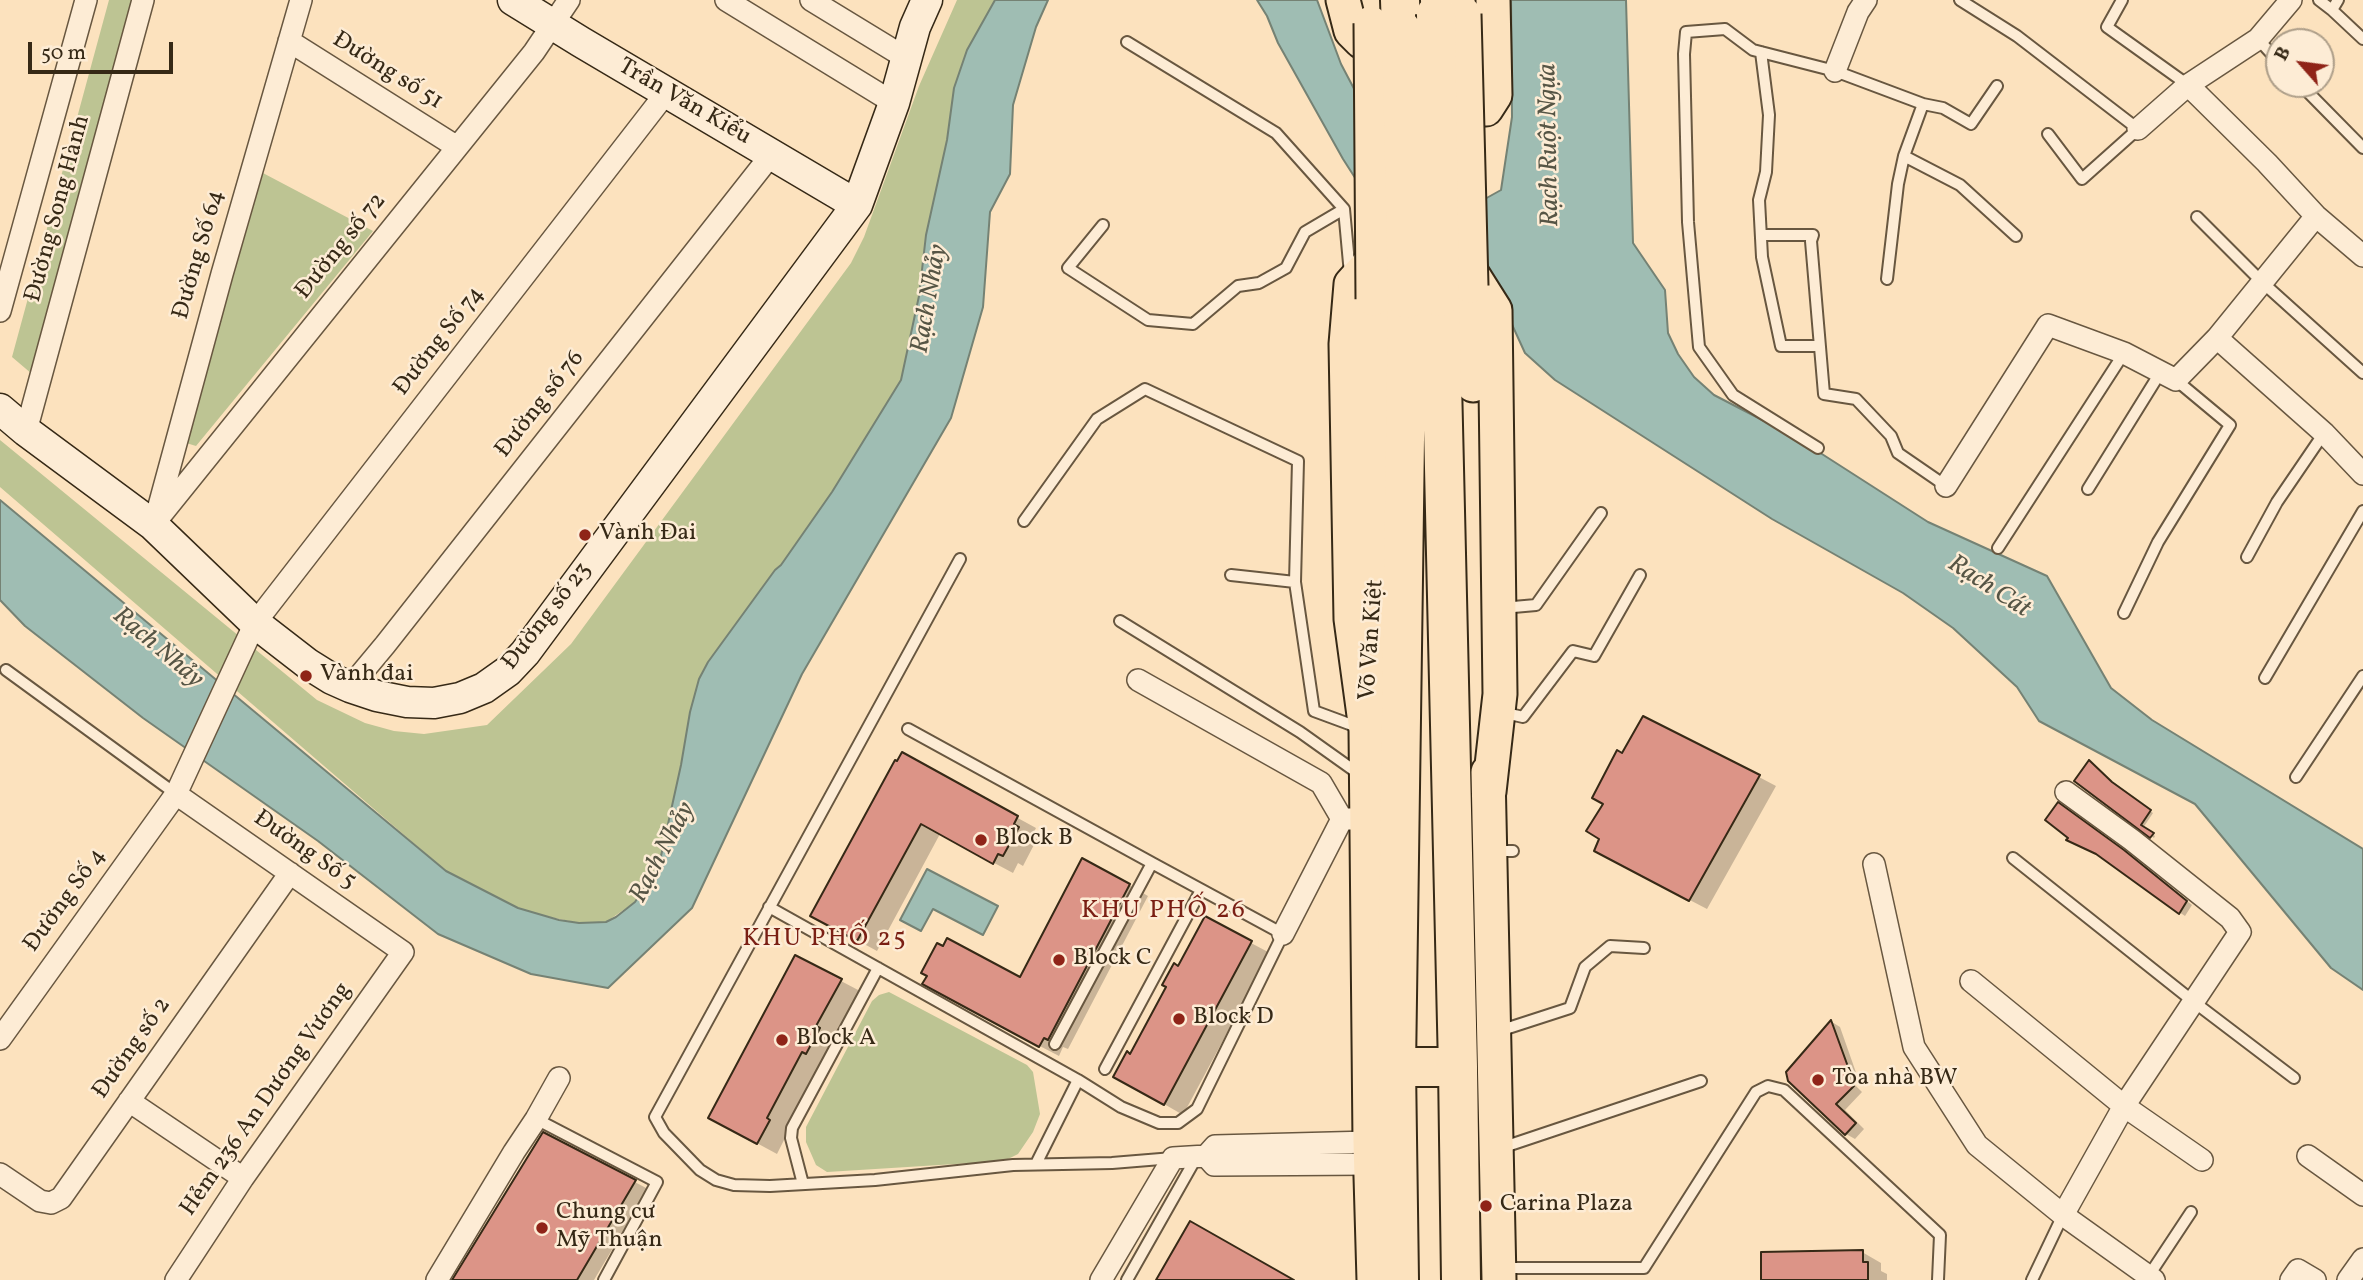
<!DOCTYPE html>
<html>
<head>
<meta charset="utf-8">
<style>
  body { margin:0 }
  #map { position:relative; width:2363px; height:1280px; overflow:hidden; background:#fce2be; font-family:Vollkorn,serif }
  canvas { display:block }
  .north { position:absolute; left:2265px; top:28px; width:70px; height:70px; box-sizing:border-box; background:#fdecd5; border:2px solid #ad9e89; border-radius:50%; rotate:298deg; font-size:19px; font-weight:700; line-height:28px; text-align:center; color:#362916 }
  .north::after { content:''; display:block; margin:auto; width:24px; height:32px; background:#8f2418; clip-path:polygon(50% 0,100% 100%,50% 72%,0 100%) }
  .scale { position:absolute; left:28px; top:42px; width:145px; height:32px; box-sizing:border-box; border:4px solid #362916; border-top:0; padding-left:9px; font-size:21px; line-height:24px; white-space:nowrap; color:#362916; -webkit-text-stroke:5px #fdecd5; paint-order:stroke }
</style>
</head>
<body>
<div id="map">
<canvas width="2363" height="1280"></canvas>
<div class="north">B</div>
<div class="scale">50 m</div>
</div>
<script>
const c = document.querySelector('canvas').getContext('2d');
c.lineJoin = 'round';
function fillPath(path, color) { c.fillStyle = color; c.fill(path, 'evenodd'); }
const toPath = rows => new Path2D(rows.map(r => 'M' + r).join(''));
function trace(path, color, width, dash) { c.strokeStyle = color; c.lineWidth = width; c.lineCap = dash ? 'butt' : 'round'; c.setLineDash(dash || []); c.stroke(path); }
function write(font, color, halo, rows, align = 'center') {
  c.font = font + ' Vollkorn,serif'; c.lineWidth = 5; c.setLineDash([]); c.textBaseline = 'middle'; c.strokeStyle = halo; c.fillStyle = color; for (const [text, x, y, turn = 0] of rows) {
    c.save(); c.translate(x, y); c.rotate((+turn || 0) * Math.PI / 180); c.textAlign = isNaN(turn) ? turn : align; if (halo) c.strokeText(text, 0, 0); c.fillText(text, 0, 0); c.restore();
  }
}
const green = toPath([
  [109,0,134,0,32,374,12,357],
  [957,0,995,0,967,50,954,88,947,140,926,235,919,296,901,380,832,492,781,565,775,570,708,662,699,679,690,712,681,765,659,865,635,902,606,922,579,923,540,915,518,908,446,871,0,487,0,440,317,700,365,723,394,731,424,734,487,725,571,644,851,263,864,237,919,86],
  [261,172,373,231,196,446,183,442],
  [889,992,1027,1065,1033,1072,1040,1114,1033,1132,1018,1154,1004,1161,827,1172,816,1165,806,1142,806,1127,872,1001,879,995]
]);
const water = toPath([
  [995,0,1048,0,1036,27,1013,105,1010,174,990,212,983,307,951,418,802,674,692,908,608,988,531,974,438,934,318,841,143,718,25,626,0,600,0,500,446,871,518,908,559,920,579,923,606,922,616,917,635,902,659,865,681,765,690,712,699,679,708,662,775,570,781,565,832,492,901,380,919,296,926,235,947,140,954,88,967,50,995,0],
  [1257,0,1317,0,1341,64,1391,159,1465,210,1501,190,1512,117,1511,0,1626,0,1633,243,1665,290,1668,333,1678,354,1694,377,1714,395,1797,438,1928,522,2047,576,2111,688,2152,720,2363,849,2363,990,2331,968,2195,804,2039,721,2017,687,1953,628,1903,593,1772,519,1555,380,1525,353,1498,294,1368,198,1343,159,1278,43,1267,16,1257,0],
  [927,869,998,906,983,935,933,909,921,931,900,920,927,869]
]);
const shadow = toPath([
  [903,755,1036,828,1032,836,1037,839,1023,866,1018,863,1013,873,940,834,877,951,831,926],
  [1759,777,1776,786,1707,909,1613,860],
  [2076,781,2115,786,2153,813,2143,828,2155,836,2154,838],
  [2130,856,2192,905,2185,916,2179,912],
  [1129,885,1148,896,1068,1049,1063,1047,1059,1056,986,1018,1021,979],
  [1251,943,1270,953,1183,1115,1116,1076,1131,1056,1179,968],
  [841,981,860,991,834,1038,838,1040,826,1064,822,1061,785,1130,788,1132,777,1154,729,1128],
  [1832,1022,1840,1027,1859,1081,1855,1085,1862,1092,1845,1110,1864,1129,1855,1139,1846,1134,1788,1072],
  [544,1134,648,1189,594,1280,454,1280],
  [1862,1252,1881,1263,1881,1271,1887,1274,1887,1280,1763,1280]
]);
const building = toPath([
  [1643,716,1760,775,1689,901,1594,851,1599,839,1586,831,1603,804,1592,798,1617,750,1622,753,1643,716],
  [902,752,1018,816,1014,824,1019,827,1003,856,998,854,993,864,921,824,857,941,810,916,895,760,897,761,902,752],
  [2089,760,2112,782,2151,810,2141,825,2154,833,2150,838,2074,781,2089,760],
  [2058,802,2124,850,2187,901,2179,914,2096,854,2066,840,2068,838,2045,820,2058,802],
  [1082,858,1130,884,1048,1040,1044,1038,1039,1047,922,984,927,976,921,973,937,943,943,946,947,938,1020,977,1082,858],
  [1205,916,1252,941,1164,1105,1113,1077,1127,1051,1130,1054,1166,987,1162,985,1174,963,1178,966,1205,916],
  [795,955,842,979,816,1026,820,1028,806,1054,802,1052,767,1118,770,1120,757,1144,708,1118,795,955],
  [1831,1020,1851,1075,1847,1079,1854,1086,1836,1104,1856,1123,1845,1135,1788,1081,1786,1072,1831,1020],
  [543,1132,636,1180,577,1280,452,1280,543,1132],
  [1190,1221,1294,1280,1156,1280,1190,1221],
  [1863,1250,1863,1262,1868,1262,1868,1280,1761,1280,1761,1252,1863,1250]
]);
const lane = toPath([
  [1960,0,2017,36,2138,129,2082,179,2048,134],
  [2122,0,2107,27,2188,85],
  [2319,0,2332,10],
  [2338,0,2332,10,2363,39],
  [2258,39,2279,62],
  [1127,42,1276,133,1344,209],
  [1761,52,1769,115,1766,172,1759,200,1762,257,1781,346,1819,346],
  [2300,84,2363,148],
  [1904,156,1960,185,2016,236],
  [2197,217,2262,282,2363,373],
  [1103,225,1068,268,1148,320,1193,324,1238,286,1259,283,1286,268,1305,232,1344,209,1350,274],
  [1761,235,1813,235,1811,241,1824,394,1856,399,1891,436,1898,453,1946,486],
  [1887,279,1898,184,1904,156,1923,104],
  [1818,448,1733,395,1699,347,1688,222,1684,54,1686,32,1725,29,1753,50,1835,71,1923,104,1943,108,1971,124,1997,86],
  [2088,489,2160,373],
  [1024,521,1097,419,1145,389,1298,461,1295,582],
  [1998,548,2124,353],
  [2247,557,2277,502,2324,433],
  [960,559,655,1117,664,1133,700,1170,716,1180,734,1185,770,1186,875,1180,1013,1165,1112,1163,1173,1158],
  [1231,575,1295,582,1314,711,1360,728],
  [1502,608,1536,605,1601,513],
  [2124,613,2158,542,2230,425,2176,380],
  [1120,621,1300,732,1359,774],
  [6,670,176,794],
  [2265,678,2363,511],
  [1501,712,1523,717,1573,651,1594,656,1640,575],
  [908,729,1152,863],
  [2296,777,2363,676],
  [1493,851,1513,851],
  [2013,858,2194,1002,2294,1078],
  [769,907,1078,1080,1121,1107,1159,1123,1178,1123,1197,1109,1283,934,1152,863,1055,1044],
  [1499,1031,1570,1008,1585,967,1610,946,1644,948],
  [1105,1069,1201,890],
  [536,1119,657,1182,604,1280],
  [1501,1148,1701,1081],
  [1036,1164,1078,1080],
  [803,1184,791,1138,792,1128,878,968],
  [1503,1268,1644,1268,1756,1092,1768,1086,1784,1090,1940,1235,1938,1280],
  [2148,1277,2191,1212],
  [1127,1280,1196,1158],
  [2032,1280,2063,1215]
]);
const street = toPath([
  [726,0,894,103],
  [811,0,906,58],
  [289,41,457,147],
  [1835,71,1858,12,1866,0],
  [2188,85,2267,163,2316,216,2363,256],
  [2138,129,2188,85,2258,39,2291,0],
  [0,311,86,0],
  [2217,338,2316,216],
  [26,431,143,0],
  [1946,486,2048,325,2124,353,2176,380,2217,338,2324,433,2363,474],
  [156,517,222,274,301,0],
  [153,525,534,52,569,0],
  [1138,680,1321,783,1342,819],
  [350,687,385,645,771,155],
  [176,794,403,952,243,1178,176,1280],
  [1874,864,1914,1047,1977,1145,2063,1215,2154,1280],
  [1283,934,1342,819,1355,819],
  [1971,981,2124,1106,2202,1160],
  [0,1039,176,794,255,623,666,93],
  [129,1101,243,1178],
  [1370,1142,1215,1146,1206,1156,1214,1165,1371,1164],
  [2308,1156,2363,1195],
  [0,1174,40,1201,51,1203,61,1198,290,873],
  [2063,1215,2124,1106,2240,932,2230,918,2132,840,2066,792],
  [437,1280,514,1152,536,1119,559,1078],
  [1101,1280,1173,1158,1206,1156],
  [2291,1280,2298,1270,2315,1280],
  [2348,1280,2363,1259]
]);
const secondary = toPath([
  [513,0,581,42,857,205],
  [0,409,26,431,153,525,255,623,308,664,332,679,350,687,377,696,407,702,434,703,460,698,484,688,508,671,525,653,857,205,894,103,915,27,927,0]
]);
const primary = toPath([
  [1343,0,1351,31,1361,41,1391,60],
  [1443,92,1465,106,1486,109,1495,95,1493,0],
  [1455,262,1471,272,1495,310,1500,694,1489,792],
  [1471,286,1473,385],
  [1373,299,1379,569,1366,730,1370,1142,1374,1280],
  [1366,730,1351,619,1346,344,1351,284,1376,256,1389,251],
  [1488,772,1499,1280]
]);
const highway = toPath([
  [1400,0,1401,29],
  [1440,297,1458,1067,1461,1280],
  [1396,1067,1458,1067],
  [1399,1280,1396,1067,1407,299]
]);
const primaryBridge = toPath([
  [1464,14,1471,286],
  [1371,23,1373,299]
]);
const highwayBridge = toPath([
  [1436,14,1440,297],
  [1401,29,1407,299]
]);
const markers = [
  [585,535,7,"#8f2418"],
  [306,676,7,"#8f2418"],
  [981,840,7,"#8f2418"],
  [1059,960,7,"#8f2418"],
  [1179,1019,7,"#8f2418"],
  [782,1040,7,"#8f2418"],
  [1818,1080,7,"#8f2418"],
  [1486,1206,7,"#8f2418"],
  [542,1228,7,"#8f2418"]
];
const streetNames = [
  ["Đường số 51",387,72,32],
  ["Trần Văn Kiểu",684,103,30],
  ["Đường Song Hành",59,209,-75],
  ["Đường số 72",342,247,-51],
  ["Đường Số 64",200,255,-74],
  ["Đường Số 74",440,342,-52],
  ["Đường số 76",541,405,-52],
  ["Đường số 23",548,617,-52],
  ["Võ Văn Kiệt",1373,640,-86],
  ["Đường Số 5",304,851,35],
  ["Đường Số 4",66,901,-54],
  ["Đường số 2",133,1049,-55],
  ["Hẻm 236 An Dương Vương",267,1100,-55]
];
const poiNames = [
  ["Vành Đai",599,535],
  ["Vành đai",320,676],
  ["Block B",995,840],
  ["Block C",1073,960],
  ["Block D",1193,1019],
  ["Block A",796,1040],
  ["Tòa nhà BW",1832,1080],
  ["Carina Plaza",1500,1206],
  ["Chung cư",556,1214],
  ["Mỹ Thuận",556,1242]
];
const waterNames = [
  ["Rạch Ruột Ngựa",1551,145,-91],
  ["Rạch Nhảy",931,299,-80],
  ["Rạch Cát",1988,588,33],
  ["Rạch Nhảy",157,649,40],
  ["Rạch Nhảy",664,853,-62]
];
const neighbourhoodNames = [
  ["KHU PHỐ 26",1164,912],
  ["KHU PHỐ 25",825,940]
];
fillPath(green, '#bdc493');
fillPath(water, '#9fbdb3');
trace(water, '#758274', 2);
fillPath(shadow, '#0003');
fillPath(building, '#dc9487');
trace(building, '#362916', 2);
trace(lane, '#685740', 14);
trace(street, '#685740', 24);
trace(secondary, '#362916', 33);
trace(primary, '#362916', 37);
trace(highway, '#362916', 42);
trace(lane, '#fdecd5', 10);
trace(street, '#fdecd5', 21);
trace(secondary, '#fdecd5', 30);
trace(primary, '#fce2be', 33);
trace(highway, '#fce2be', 38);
trace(primaryBridge, '#362916', 37, []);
trace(highwayBridge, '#362916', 42, []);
trace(primaryBridge, '#fce2be', 33);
trace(highwayBridge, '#fce2be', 38);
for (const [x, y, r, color] of markers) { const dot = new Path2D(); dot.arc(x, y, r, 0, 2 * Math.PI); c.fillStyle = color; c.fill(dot); trace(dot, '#fdecd5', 2.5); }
write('24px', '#362916', '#fdecd5', streetNames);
write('24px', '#362916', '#fdecd5', poiNames, 'left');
write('italic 26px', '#565545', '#fdecd5', waterNames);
c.letterSpacing = '2px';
write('26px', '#7a1f14', '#fdecd5', neighbourhoodNames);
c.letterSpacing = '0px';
</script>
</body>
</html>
